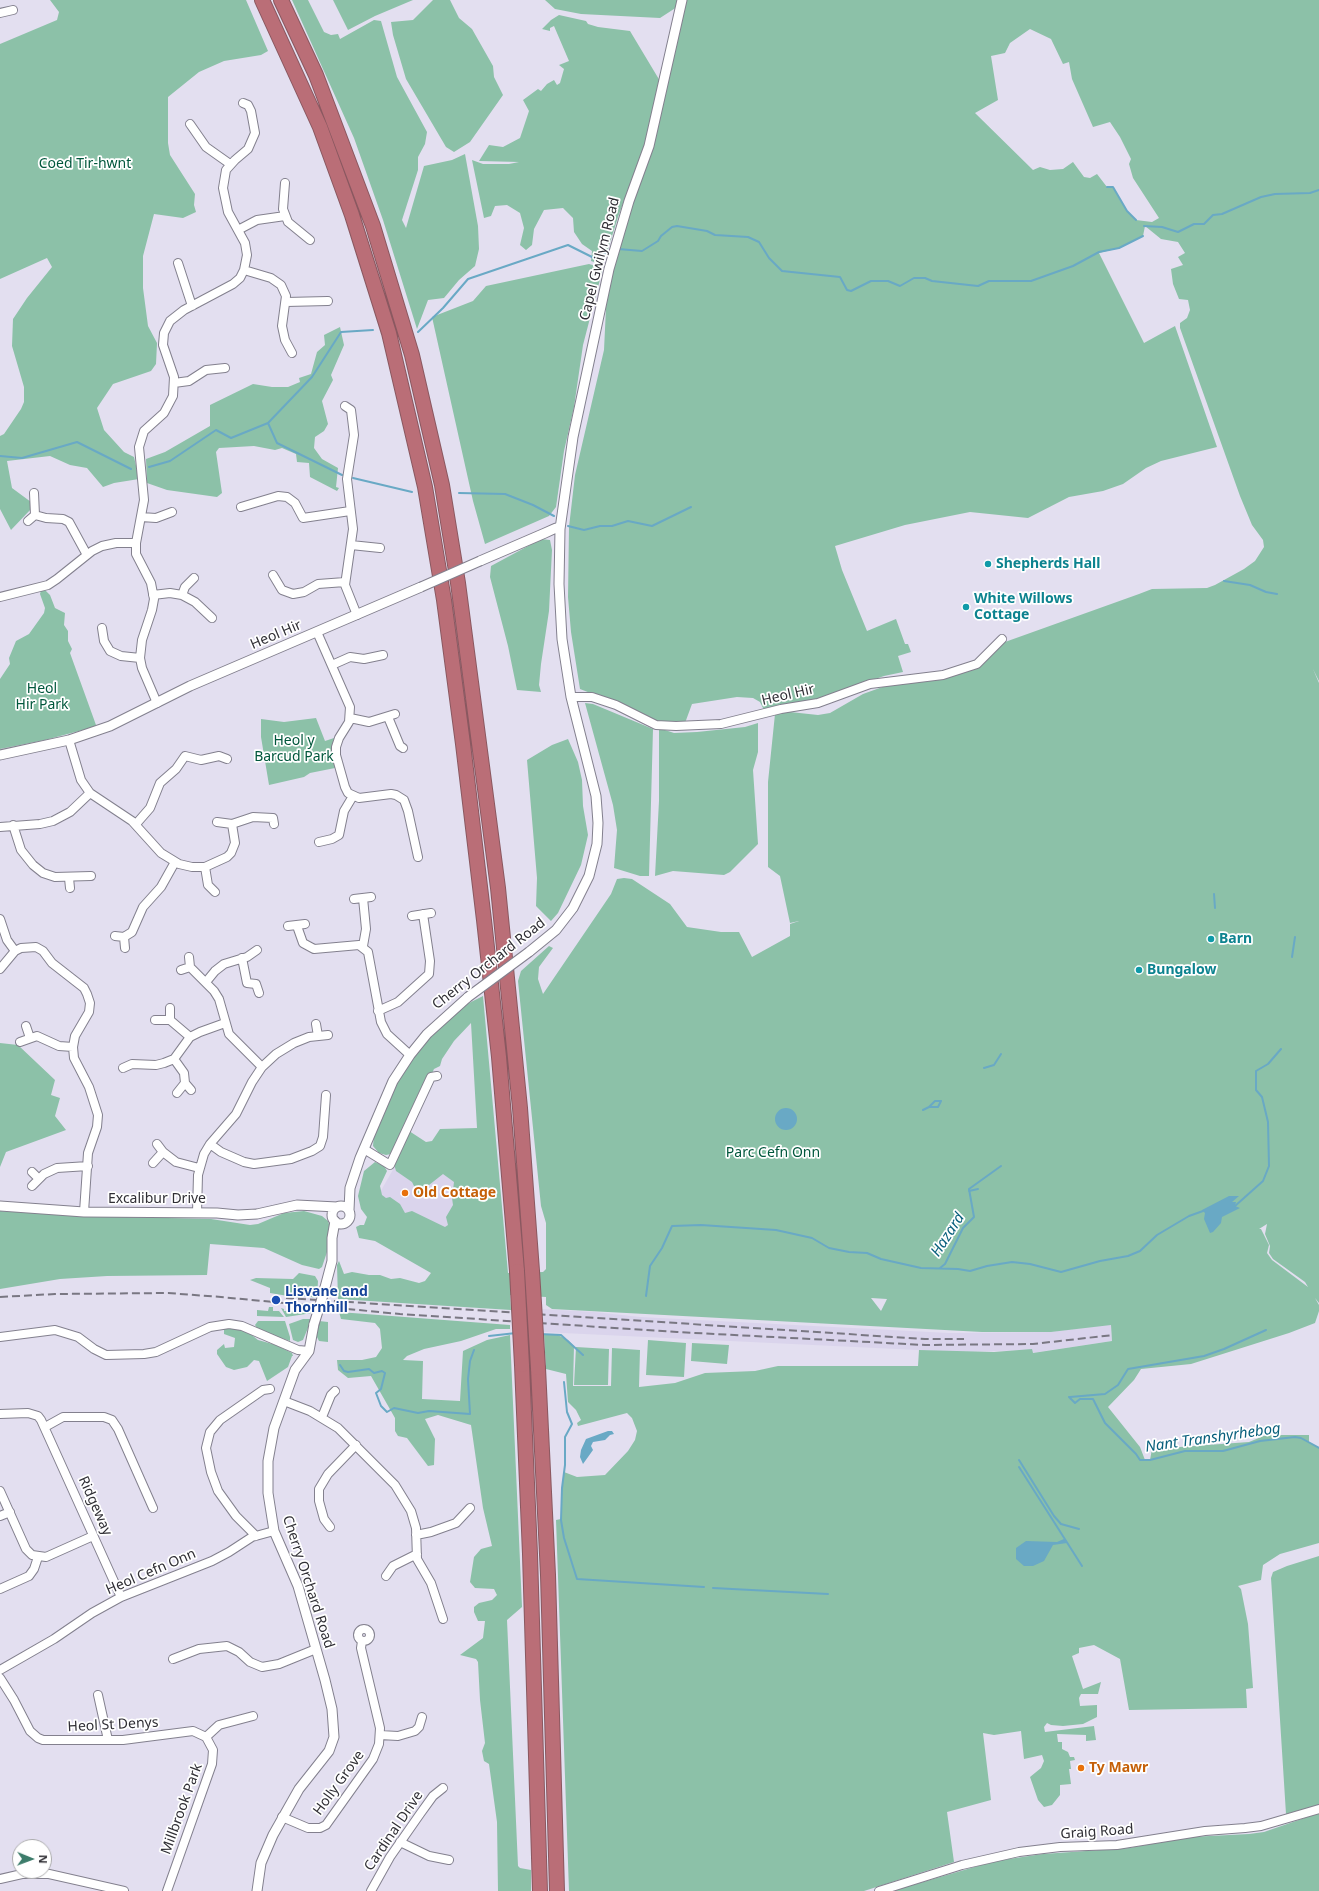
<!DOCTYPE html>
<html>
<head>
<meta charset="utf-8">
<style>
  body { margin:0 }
  #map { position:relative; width:1319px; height:1891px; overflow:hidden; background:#e3dff0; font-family:"Noto Sans",sans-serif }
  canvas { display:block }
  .north { position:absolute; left:12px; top:1839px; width:40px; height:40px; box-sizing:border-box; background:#fff; border:1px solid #acacae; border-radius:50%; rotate:91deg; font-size:11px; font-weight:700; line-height:16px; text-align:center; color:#302f35 }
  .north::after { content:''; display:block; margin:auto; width:14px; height:18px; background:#3c7c6b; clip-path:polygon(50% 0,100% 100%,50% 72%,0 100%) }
</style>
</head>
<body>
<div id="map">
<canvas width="1319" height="1891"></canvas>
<div class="north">N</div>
</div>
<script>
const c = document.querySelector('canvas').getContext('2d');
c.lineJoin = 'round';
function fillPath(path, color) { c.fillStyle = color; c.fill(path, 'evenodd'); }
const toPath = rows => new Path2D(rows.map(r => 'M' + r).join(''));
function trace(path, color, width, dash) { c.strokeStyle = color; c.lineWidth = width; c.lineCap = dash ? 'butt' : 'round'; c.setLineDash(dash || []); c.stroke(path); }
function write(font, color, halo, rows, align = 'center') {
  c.font = font + ' "Noto Sans",sans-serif'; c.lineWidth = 3.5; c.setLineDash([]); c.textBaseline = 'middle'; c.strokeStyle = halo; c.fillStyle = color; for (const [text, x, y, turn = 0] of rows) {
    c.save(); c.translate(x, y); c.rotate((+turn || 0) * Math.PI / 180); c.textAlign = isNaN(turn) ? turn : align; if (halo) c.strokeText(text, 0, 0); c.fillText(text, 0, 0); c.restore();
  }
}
const built = toPath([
  [410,1140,461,1167,449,1236,375,1201],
  [541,1309,595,1312,640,1317,949,1333,1051,1332,1111,1324,1112,1341,1032,1353,1032,1350,959,1352,542,1332]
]);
const green = toPath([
  [50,0,246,0,268,51,261,55,224,61,199,72,168,97,168,143,170,155,195,194,194,205,196,212,183,218,154,214,143,256,143,288,148,326,157,343,156,364,151,371,113,384,97,408,104,430,124,452,134,457,139,479,114,483,103,487,87,468,70,465,50,456,7,461,12,488,31,502,31,509,11,530,0,509,0,436,4,434,21,409,24,402,24,387,12,346,13,319,27,298,52,267,47,258,0,279,0,44,57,20,59,12],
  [292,0,308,0,324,32,331,35,338,34,340,39,374,20,381,21,397,77,427,132,425,144,418,157,418,170,402,220,406,228,424,166,452,160,465,154,478,226,479,249,475,266,459,280,444,298,428,300,417,329,383,220,354,138],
  [333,0,413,0,375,16,348,30],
  [433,0,450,0,459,18,472,29,493,66,494,77,503,95,470,142,454,152,446,147,406,79,393,35,391,22,413,20],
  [545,0,679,0,677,7,660,18,581,14,555,9],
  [684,0,1319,0,1319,681,1313,669,1319,683,1319,1303,1315,1298,1319,1305,1319,1311,1315,1323,1289,1333,1191,1364,1141,1369,1134,1380,1108,1407,1140,1447,1145,1460,1150,1460,1152,1449,1249,1442,1266,1435,1309,1435,1309,1442,1319,1448,1319,1543,1280,1554,1263,1565,1261,1580,1238,1586,1241,1589,1248,1624,1253,1688,1246,1689,1247,1708,1129,1710,1120,1659,1094,1645,1079,1648,1079,1653,1072,1656,1083,1689,1101,1682,1098,1694,1081,1694,1079,1698,1080,1706,1097,1705,1097,1717,1083,1724,1063,1726,1051,1725,1047,1723,1044,1727,1045,1732,1094,1726,1096,1740,1086,1741,1086,1735,1057,1734,1058,1742,1062,1742,1062,1749,1068,1752,1070,1757,1074,1757,1075,1760,1070,1761,1071,1769,1069,1769,1071,1784,1060,1785,1060,1795,1052,1805,1044,1807,1038,1800,1030,1777,1041,1768,1044,1761,1042,1755,1024,1759,1021,1731,994,1735,983,1733,991,1800,947,1812,954,1862,864,1891,569,1891,556,1520,561,1519,562,1488,564,1472,577,1477,605,1475,628,1451,635,1440,637,1431,632,1418,627,1413,578,1426,577,1423,581,1420,576,1410,568,1402,566,1374,546,1369,544,1335,558,1335,568,1340,574,1346,573,1386,611,1386,612,1348,640,1350,639,1387,675,1383,705,1373,755,1371,778,1366,918,1366,919,1350,994,1352,1032,1349,1033,1353,1112,1341,1111,1325,1051,1332,982,1332,552,1309,546,1305,546,1297,510,1295,511,1310,338,1299,337,1265,339,1261,344,1274,352,1272,369,1275,380,1275,391,1279,400,1278,419,1283,425,1281,431,1273,375,1241,359,1238,356,1227,360,1225,364,1225,367,1217,361,1209,358,1196,364,1171,375,1162,384,1166,387,1171,380,1186,382,1195,386,1198,390,1197,400,1204,405,1213,412,1211,445,1227,448,1225,446,1217,453,1205,452,1198,454,1182,443,1174,429,1185,426,1185,421,1195,418,1194,412,1182,396,1171,391,1154,386,1155,379,1153,373,1146,374,1134,387,1099,415,1052,435,1030,469,1003,483,996,508,1273,543,1272,546,1269,546,1223,541,1206,518,981,521,971,549,946,553,948,539,967,538,979,543,994,611,894,617,879,624,878,632,879,670,904,687,927,721,932,739,932,752,957,790,936,790,924,799,921,790,923,780,876,768,867,768,782,775,714,790,712,818,715,830,713,863,694,888,685,930,681,979,667,1005,642,1139,594,1152,589,1207,588,1215,585,1244,569,1255,561,1264,547,1263,540,1252,525,1240,496,1180,328,1180,323,1187,318,1190,310,1188,300,1179,299,1173,284,1171,269,1183,265,1178,257,1185,253,1178,242,1161,239,1145,226,1143,236,1119,248,1099,253,1144,343,1175,326,1217,447,1161,461,1146,468,1123,484,1103,491,1069,497,1028,518,970,512,905,525,835,546,842,570,867,631,896,619,905,644,908,644,911,652,898,656,903,672,884,676,815,700,764,710,760,702,753,698,737,697,692,704,685,723,658,722,624,706,580,689,571,632,568,597,569,527,575,475,604,350,607,287],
  [1030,29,1051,39,1063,64,1069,62,1072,79,1093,127,1110,122,1120,137,1131,159,1129,164,1133,178,1159,218,1152,222,1136,220,1127,211,1113,187,1107,187,1097,174,1090,178,1084,177,1073,162,1063,169,1050,170,1040,167,1033,170,975,113,998,100,991,56,1005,53,1010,43],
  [471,1023,477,1128,440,1129,432,1141,426,1142,406,1129,434,1069,440,1066,442,1059,454,1041],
  [1267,1224,1265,1234,1270,1246,1269,1253,1273,1259,1305,1282,1308,1287,1272,1260,1267,1253,1269,1245,1261,1229,1259,1229],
  [871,1298,887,1299,881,1311],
  [559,15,586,21,588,24,598,27,630,31,660,81,646,142,618,217,603,265,591,261,592,251,582,244,574,232,573,218,563,208,544,210,534,229,532,245,526,250,520,245,524,228,520,213,507,205,495,206,491,216,484,218,472,160,483,164,509,164,519,162,479,161,489,145,503,147,520,138,529,111,523,100,538,89,541,91,547,84,554,80,557,85,560,83,564,69,559,65,569,61,554,26,550,28,550,31,542,29,551,20],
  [589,264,603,268,583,345,574,407,564,451,556,507,549,516,485,544,473,501,432,317,473,301,486,286],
  [340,327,344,345,331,375,333,380,322,401,328,424,324,431,315,437,314,448,322,459,338,468,336,487,339,488,337,491,310,477,309,463,297,462,296,454,282,448,275,450,254,446,219,448,216,452,222,493,217,497,167,490,147,483,146,459,165,452,210,426,210,405,253,384,272,387,288,387,300,382,299,378,311,374,317,352,325,345,324,335],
  [541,539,550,540,552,550,549,611,541,664,539,685,541,692,517,690,508,646,490,577,491,566],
  [44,589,50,595,55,608,65,613,64,625,68,631,68,641,72,649,70,653,96,725,94,727,45,740,0,749,0,679,10,664,9,658,16,641,29,634,44,613,45,608,40,594,41,590],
  [585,703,593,704,653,729,649,876,640,876,614,868,617,830,613,805],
  [316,718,325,741,334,738,332,755,335,768,310,773,304,777,269,785,261,737,261,719,284,722],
  [758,723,758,752,753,770,758,844,730,872,724,875,673,871,655,876,659,801,659,728,674,733,697,732,745,727],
  [568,739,578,762,582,780,583,806,588,835,581,865,558,913,551,921,536,906,537,878,527,760,552,745],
  [0,1043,18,1045,55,1080,51,1095,60,1098,55,1116,66,1130,6,1152,0,1167],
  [0,1211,84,1216,211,1219,250,1225,258,1224,284,1213,304,1211,322,1216,328,1221,330,1227,327,1252,322,1267,319,1269,302,1265,264,1248,210,1244,207,1275,107,1276,60,1279,0,1289],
  [299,1273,315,1276,318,1281,317,1298,304,1296,300,1298,270,1293,270,1288,250,1280,256,1278,293,1279],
  [269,1307,273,1307,273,1311,279,1311,284,1317,257,1316,257,1310,268,1311],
  [281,1308,284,1309,284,1311,312,1311,312,1313,286,1317],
  [339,1312,510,1325,510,1329,496,1329,461,1341,424,1349,407,1356,403,1360,423,1361,422,1399,460,1401,463,1351,487,1340,510,1335,522,1607,507,1620,518,1866,520,1868,531,1870,531,1891,498,1891,497,1822,489,1764,484,1761,482,1751,485,1743,480,1700,478,1662,476,1659,460,1655,483,1638,485,1621,478,1621,474,1612,474,1607,479,1603,492,1600,497,1595,494,1589,475,1588,470,1582,474,1557,481,1549,492,1546,483,1508,471,1425,438,1415,425,1419,435,1439,434,1465,428,1466,407,1438,398,1436,395,1431,395,1418,371,1376,348,1378,338,1370,337,1360,362,1360,376,1357,382,1348,380,1329,375,1323,341,1319],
  [303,1319,310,1319,310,1323,303,1340,298,1342,293,1340,289,1324],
  [258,1321,285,1321,290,1337,290,1341,281,1338,277,1339,257,1328,255,1325],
  [319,1321,328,1322,328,1342,319,1341,316,1335],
  [231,1327,248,1332,258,1340,276,1345,292,1353,293,1356,292,1356,288,1367,267,1381,259,1361,254,1360,247,1367,234,1370,226,1367,217,1354,217,1350,224,1344,225,1348,234,1347,235,1338,224,1334,224,1328],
  [648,1340,686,1343,684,1377,646,1375],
  [692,1343,729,1345,727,1364,691,1361],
  [576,1347,609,1349,608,1385,574,1385],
  [1319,1556,1319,1805,1286,1814,1271,1578,1273,1572,1287,1566],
  [1319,1813,1319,1891,892,1891,995,1861,1043,1854,1129,1848,1190,1837,1249,1834,1264,1832]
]);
const water = toPath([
  '775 1119a11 11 0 1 1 22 0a11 11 0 1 1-22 0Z',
  [1229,1196,1239,1196,1232,1202,1236,1202,1235,1206,1240,1208,1222,1217,1221,1223,1213,1232,1210,1233,1204,1219,1205,1213,1202,1210],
  [608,1431,612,1431,614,1434,610,1435,605,1440,593,1442,591,1446,593,1450,583,1464,580,1457,581,1450,586,1439],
  [1064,1539,1067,1543,1053,1545,1044,1561,1033,1566,1024,1566,1016,1559,1016,1548,1026,1541,1057,1542]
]);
const stream = toPath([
  [1107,187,1113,187,1127,211,1136,220],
  [1144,226,1162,227,1178,232,1194,224,1204,224,1213,215,1222,214,1261,197,1275,194,1310,193,1319,190],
  [618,249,642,251,658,241,661,236,672,227,677,226,707,231,715,235,748,237,759,242,769,258,782,271,840,277,847,290,851,291,871,281,888,281,900,286,914,278,925,278,932,281,978,286,989,281,1031,281,1073,266,1099,252,1119,248,1143,236],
  [418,332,443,308,468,279,568,245,594,258,609,252],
  [268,423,277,443,342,475],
  [0,456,22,458,77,442,131,469],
  [149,467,170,461,216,430,231,438,268,423,312,377,341,332,373,330],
  [353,478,412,492],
  [459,493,505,494,533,505,554,516],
  [568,526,584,530,600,526,612,526,628,521,652,526,691,507],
  [1224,581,1250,585,1266,592,1277,594],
  [1214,894,1215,908],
  [1292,957,1295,937],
  [984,1068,994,1065,1001,1054],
  [929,1107,935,1101,941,1101],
  [923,1110,929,1107,938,1107,941,1101],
  [969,1191,978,1189],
  [1236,1205,1235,1206,1263,1181,1269,1166,1268,1122,1262,1097,1256,1090,1256,1071,1268,1064,1281,1049],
  [940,1268,945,1264,963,1228,974,1217,969,1189,1001,1166],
  [646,1296,650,1266,662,1248,672,1226,701,1225,776,1230,812,1238,829,1248,849,1252,867,1253,881,1259,921,1268,958,1269,970,1271,987,1266,1012,1262,1030,1264,1061,1272,1100,1261,1128,1256,1140,1251,1157,1235,1189,1216,1203,1211],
  [540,1334,561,1335,583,1355],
  [489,1336,516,1333],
  [340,1365,344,1371,348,1372,369,1369,374,1373,382,1371,385,1373,381,1389,376,1393,381,1406,387,1412,394,1408,418,1413,429,1411,470,1414,468,1379,470,1361,474,1350],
  [564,1382,567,1412,572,1424,565,1437,565,1465,562,1488,561,1520,564,1538,577,1579,704,1587],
  [1069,1397,1075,1403,1080,1399,1093,1399,1105,1423,1136,1454,1140,1460,1150,1460,1185,1451,1223,1451,1260,1441,1295,1437,1301,1438,1319,1448],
  [1070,1397,1105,1394,1118,1385,1128,1369,1204,1356,1224,1349,1266,1330],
  [1019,1460,1054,1516,1061,1524,1079,1529],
  [1019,1467,1082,1566],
  [713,1588,828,1594]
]);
const minor = toPath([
  [0,13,13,10],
  [190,124,206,147,230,164],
  [285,183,283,209,288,222,310,240],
  [238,230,257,220,285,216],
  [178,263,192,306],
  [244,270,271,278,281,285,286,296,282,326,285,340,292,353],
  [286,302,328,301],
  [174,383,189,381,206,370,225,368],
  [345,406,351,410,354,435,347,479,353,529,345,585,357,615],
  [34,493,35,515,46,518,63,519,69,522,87,555],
  [241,507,278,496,287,497,295,503,303,518,350,511],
  [141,517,156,518,172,512],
  [28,521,35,515],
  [351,545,380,548],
  [273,575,282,590,293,594,304,592,318,584,345,582],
  [153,595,170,593,182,595,195,602,212,618],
  [182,595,185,587,194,578],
  [0,597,48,585,57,579,92,551,102,546,116,543,136,543],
  [102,628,104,641,110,651,121,656,140,658],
  [317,632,350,707,349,722,339,738,336,747,336,755,345,787,348,793,359,798,391,794,396,795,404,800,408,811,418,857],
  [332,665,350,657,364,659,383,655],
  [571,697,592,697,616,705,656,725,676,726,721,724,781,709,818,703,870,684,943,675,977,664,1002,639],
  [157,703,142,668,140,658,142,640,152,610,154,599,151,583,136,554,136,543,144,500,139,447,144,431,164,413,173,396,174,377,163,345,164,333,170,321,184,310,233,284,240,278,244,270,247,255,245,243,228,212,223,188,226,170,235,160,248,149,255,133,251,111,248,105,243,103],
  [388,717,400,746,403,748],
  [350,718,369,722,395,714],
  [69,740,81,780,90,793,132,821,161,853,179,864,192,867,205,867,227,857,231,853,235,843,232,824,253,817,273,818,274,824],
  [217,822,232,824],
  [136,824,150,808,160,783,176,769,185,756,201,760,219,756,227,759],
  [13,825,21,850,33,865,43,873,55,877,91,876],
  [0,827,40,824,53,821,70,812,90,793],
  [319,842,332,839,339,835,344,811,353,796],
  [205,867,208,885,215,892],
  [69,878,70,888],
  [354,899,371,897],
  [412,916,431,913],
  [0,919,7,940,15,951],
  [288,926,305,924],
  [297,926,303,943,314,949,359,945,368,952,381,1022,387,1034,410,1055],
  [115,936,124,937],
  [363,946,366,929,363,898],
  [125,948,124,937,132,932,143,907,161,887,175,862],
  [189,957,190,967,214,991,219,999,229,1034,262,1067],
  [242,958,247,983,256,984,259,993],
  [0,969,15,951,21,948,36,947,43,951,52,963,84,988,87,994,90,1003,89,1012,75,1036,73,1047,74,1058,89,1087,98,1115,97,1127,88,1153,84,1212],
  [181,970,190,967],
  [206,982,215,971,224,964,247,957,257,950],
  [170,1008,170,1020],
  [378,1011,398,1002,429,974,430,961,423,914],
  [155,1020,170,1020,190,1037],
  [316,1024,318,1036],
  [26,1026,30,1038],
  [20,1042,37,1036,59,1046,73,1047],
  [174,1059,184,1073,185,1083,177,1093],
  [123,1068,132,1064,156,1065,164,1063,174,1059,190,1037,200,1032,225,1023],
  [185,1083,191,1090],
  [157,1144,163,1152,176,1162,199,1168],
  [210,1144,221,1152,244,1162,254,1164,291,1159,312,1151,320,1146,323,1137,326,1095],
  [364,1149,390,1165,431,1077,437,1076],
  [153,1163,163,1152],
  [32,1172,39,1179],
  [32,1186,44,1174,57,1168,88,1166],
  [197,1213,198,1175,204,1154,210,1144,236,1114,252,1082,262,1067,276,1054,294,1043,309,1037,328,1035],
  [0,1337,55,1330,78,1337,94,1349,106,1355,144,1354,156,1352,210,1327,229,1324,242,1326,298,1350,309,1351],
  [284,1401,310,1411,338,1428,395,1485,411,1511,416,1528,417,1559,431,1583,443,1619],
  [0,1414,28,1413,38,1416,41,1420,121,1597],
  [322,1417,331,1395,335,1391],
  [45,1427,63,1417,104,1417,112,1420,118,1429,153,1508],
  [0,1491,26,1549,32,1555,46,1557,93,1536],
  [0,1516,10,1512],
  [330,1527,324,1519,319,1501,319,1489,328,1474,356,1445],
  [416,1535,431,1532,456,1523,470,1508],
  [256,1536,236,1516,218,1491,211,1472,206,1448,210,1432,220,1420,263,1390,270,1389],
  [386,1576,393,1566,417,1554],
  [0,1589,29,1576,34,1569,38,1557],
  '358 1635a6 6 0 1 1 12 0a6 6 0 1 1-12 0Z',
  [173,1659,199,1649,227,1646,239,1652,250,1662,262,1667,279,1664,316,1649],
  [0,1670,54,1639,92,1613,121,1597,212,1561,229,1552,252,1537,274,1531],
  [0,1678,14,1700,30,1731,38,1738,43,1740,123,1740,193,1731,206,1737,219,1725,253,1716],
  [98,1695,108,1740],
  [380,1735,398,1736,415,1731,419,1727,422,1717],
  [282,1817,308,1828,320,1828,326,1825,373,1759,379,1744,380,1728,361,1648,362,1641],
  [400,1842,429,1856,449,1860],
  [0,1879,22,1874,49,1874,124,1891],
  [167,1891,212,1764,213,1750,206,1737],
  [371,1891,390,1857,420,1814,433,1796,443,1788],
  [879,1891,962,1865,1019,1852,1060,1847,1117,1845,1205,1831,1245,1828,1261,1826,1319,1809]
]);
const tertiary = toPath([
  [480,561,545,533,556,528,560,529],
  [0,755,69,740,110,726,190,686,421,587],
  [529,952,556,930,573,908,589,876,597,844,598,823,596,796,571,697,562,639,559,584,560,529,573,437,609,269,629,201,649,146,682,0],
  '332 1215a9 9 0 1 1 18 0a9 9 0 1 1-18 0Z',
  [0,1206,84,1212,217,1213,238,1215,257,1214,297,1205,337,1207],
  [349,1210,350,1188,360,1158,393,1081,410,1055,427,1034,468,997],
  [323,1295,332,1261,332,1238,335,1221],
  [257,1891,261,1863,273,1835,299,1789,329,1751,334,1737,332,1709,325,1680,298,1586,274,1531,268,1493,268,1461,274,1428,295,1370,309,1351,314,1324]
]);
const motorway = toPath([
  [262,0,320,127,352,215,389,333,425,487,444,600,463,744,484,920,499,1057,517,1271],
  [281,0,316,75,373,226,412,355,442,485,458,583,498,888,520,1108,532,1271],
  [522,1365,530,1554,540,1891],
  [538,1368,548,1575,557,1891]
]);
const rail = toPath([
  [0,1297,55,1294,168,1293,221,1297,400,1314,677,1332,925,1345,1033,1344,1113,1335],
  [286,1298,925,1339,964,1339]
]);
const tertiaryBridge = toPath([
  [421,587,480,561],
  [468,997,529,952],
  [314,1324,323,1295]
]);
const motorwayBridge = toPath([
  [517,1271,522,1365],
  [532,1271,538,1368]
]);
const markers = [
  [988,564,4,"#0f9aa8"],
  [966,607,4,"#0f9aa8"],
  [1211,939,4,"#0f9aa8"],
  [1139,970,4,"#0f9aa8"],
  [405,1193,4,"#e8710a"],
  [276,1300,5,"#1a4fb4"],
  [1081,1768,4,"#e8710a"]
];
const parkNames = [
  ["Coed Tir-hwnt",85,164],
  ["Heol",42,689],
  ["Hir Park",42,705],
  ["Heol y",294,741],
  ["Barcud Park",294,757],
  ["Parc Cefn Onn",773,1153]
];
const streetNames = [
  ["Capel Gwilym Road",600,259,-76],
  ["Heol Hir",276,635,-23],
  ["Heol Hir",788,695,-13],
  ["Cherry Orchard Road",489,964,-38],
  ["Excalibur Drive",157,1199],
  ["Ridgeway",95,1506,66],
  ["Heol Cefn Onn",151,1572,-23],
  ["Cherry Orchard Road",308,1582,72],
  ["Heol St Denys",113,1725,-3],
  ["Holly Grove",339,1783,-54],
  ["Millbrook Park",182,1809,-70],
  ["Cardinal Drive",394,1831,-56],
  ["Graig Road",1097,1832,-4]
];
const cultureNames = [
  ["Shepherds Hall",996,564],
  ["White Willows",974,599],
  ["Cottage",974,615],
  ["Barn",1219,939],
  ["Bungalow",1147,970]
];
const foodNames = [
  ["Old Cottage",413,1193],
  ["Ty Mawr",1089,1768]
];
const transitNames = [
  ["Lisvane and",285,1292],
  ["Thornhill",285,1308]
];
const waterNames = [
  ["Hazard",948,1235,-57],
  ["Nant Transhyrhebog",1213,1438,-8]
];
fillPath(built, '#dad4ec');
fillPath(green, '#8cc1a8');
fillPath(water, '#69a9c5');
trace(stream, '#69a9c5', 2);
trace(minor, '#83808e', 10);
trace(tertiary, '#83808e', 11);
trace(motorway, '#8a5860', 16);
trace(minor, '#fff', 8);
trace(tertiary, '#fff', 9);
trace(motorway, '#ba6e77', 14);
trace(rail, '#797782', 2, [8, 4]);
trace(tertiaryBridge, '#83808e', 11, []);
trace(motorwayBridge, '#8a5860', 16, []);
trace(tertiaryBridge, '#fff', 9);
trace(motorwayBridge, '#ba6e77', 14);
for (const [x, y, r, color] of markers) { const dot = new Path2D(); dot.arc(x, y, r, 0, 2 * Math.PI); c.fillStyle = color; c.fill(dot); trace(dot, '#fff', 1.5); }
write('14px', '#00573c', '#fff', parkNames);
write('14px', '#302f35', '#fff', streetNames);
write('bold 14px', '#0d838f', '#fff', cultureNames, 'left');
write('bold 14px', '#c56008', '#fff', foodNames, 'left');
write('bold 14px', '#164399', '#fff', transitNames, 'left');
write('italic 15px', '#085f7c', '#fff', waterNames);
</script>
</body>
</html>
